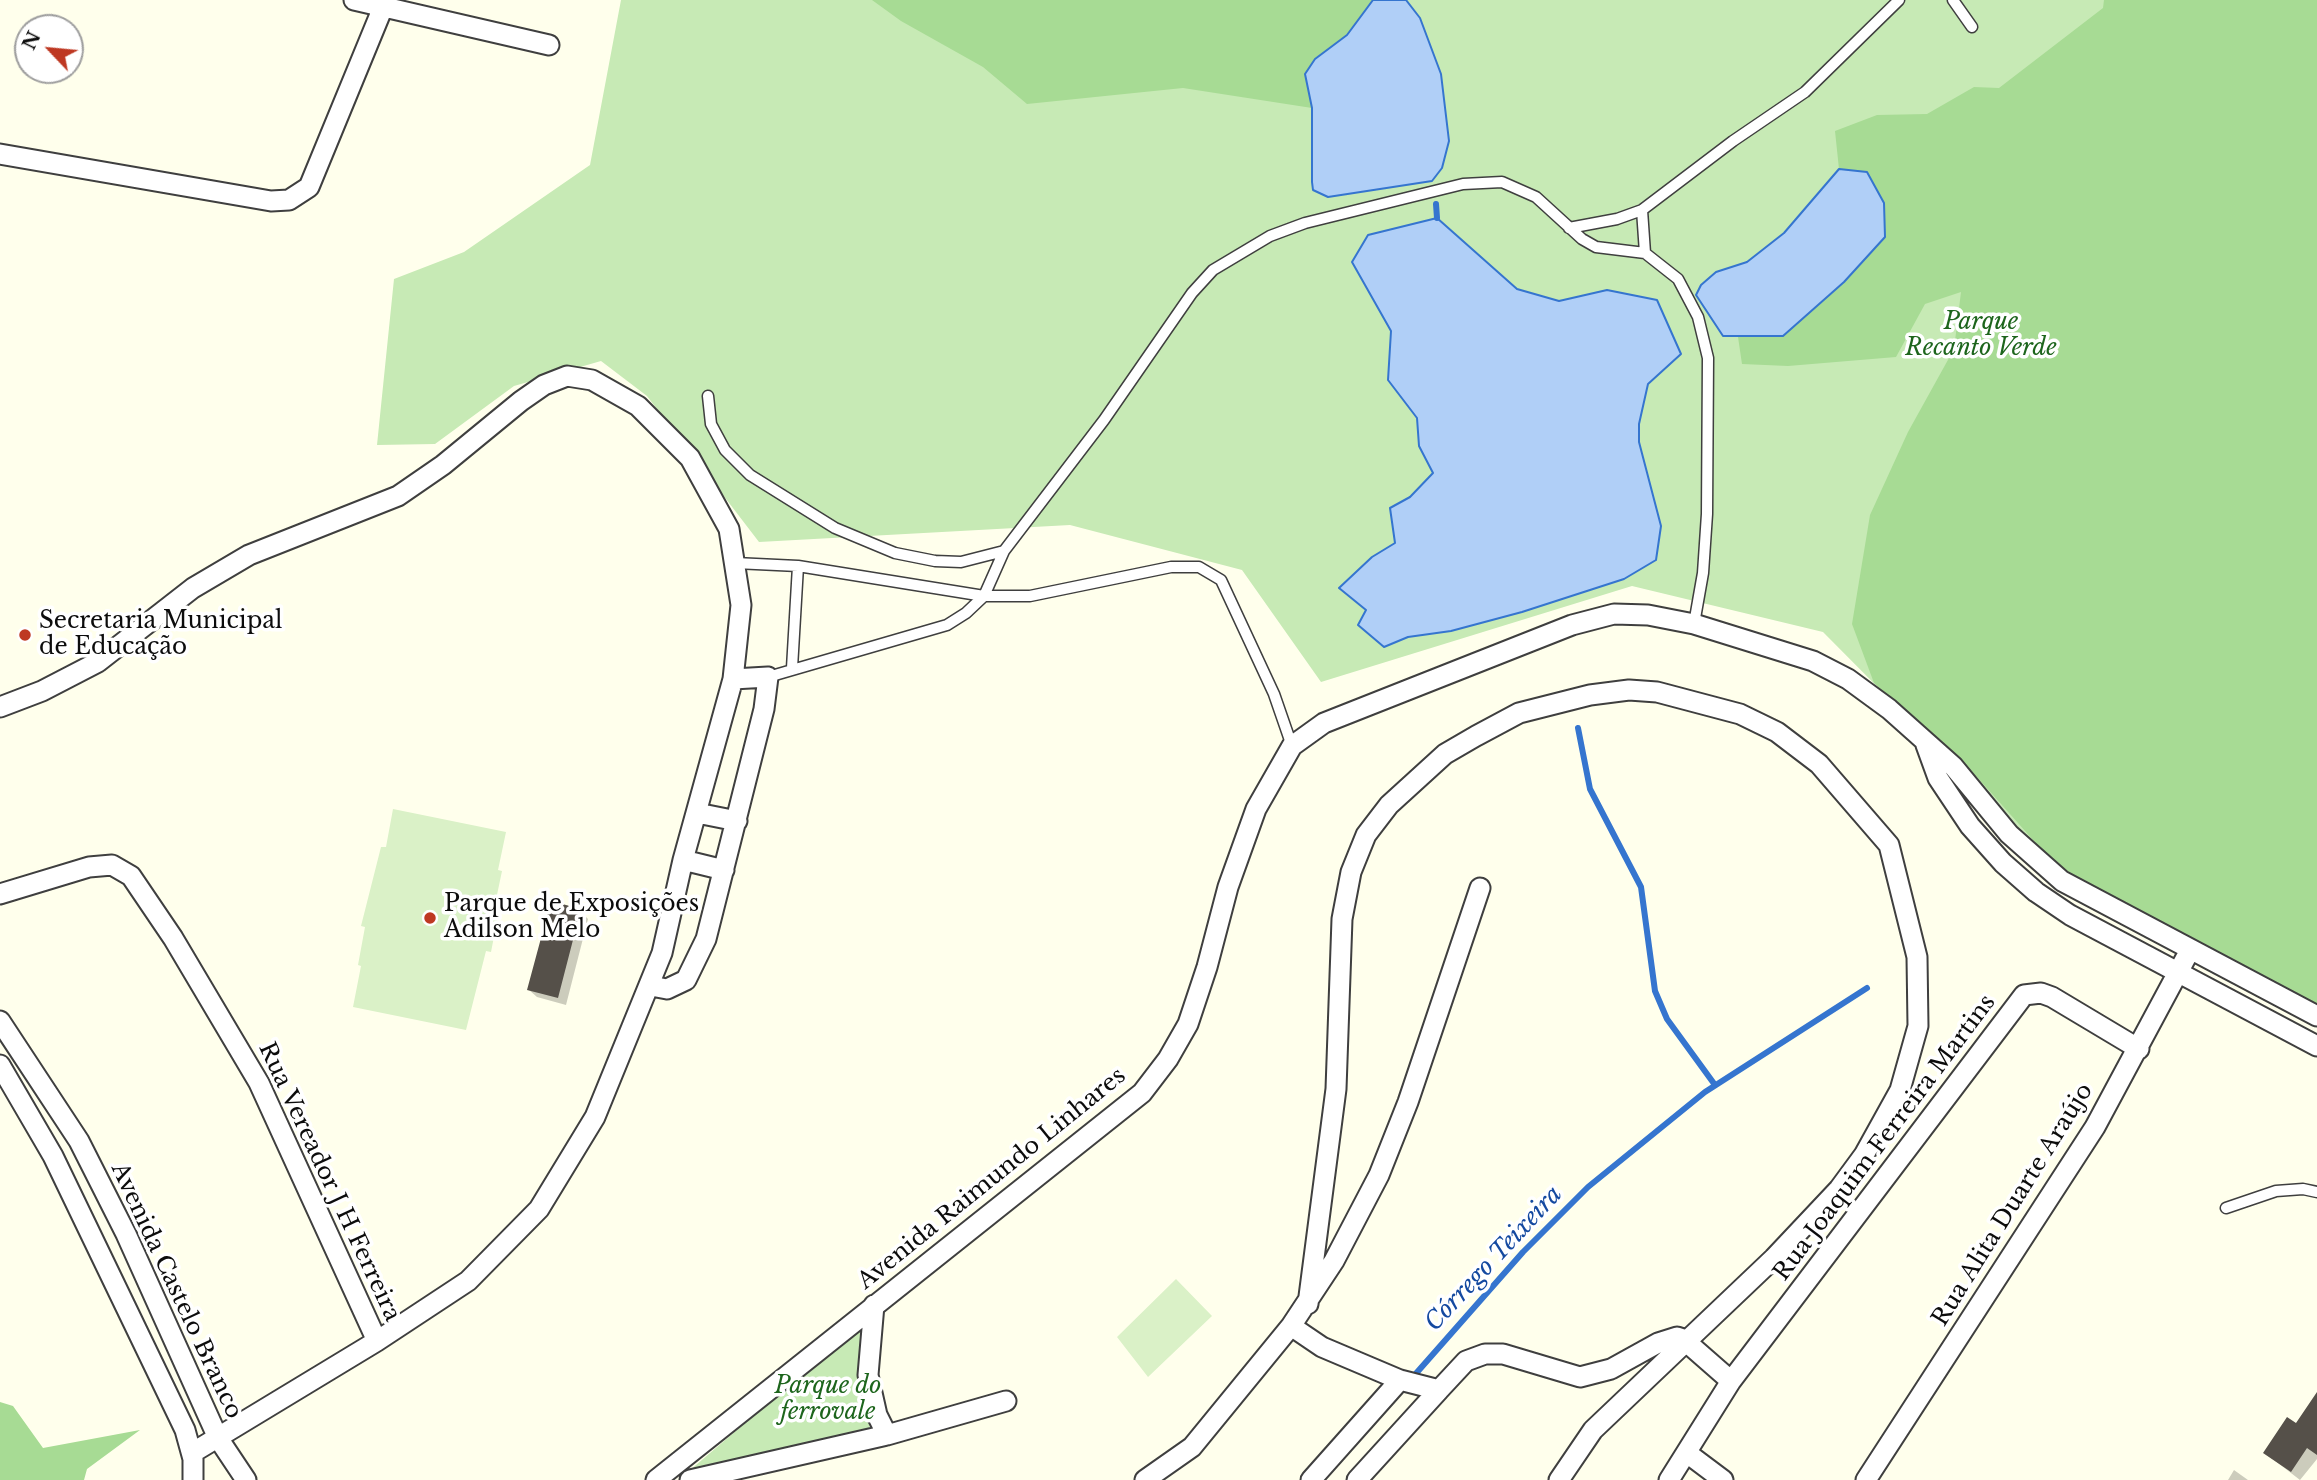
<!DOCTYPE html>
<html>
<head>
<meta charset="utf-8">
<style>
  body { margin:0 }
  #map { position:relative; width:2317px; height:1480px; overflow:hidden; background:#ffffec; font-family:"Libre Baskerville",serif }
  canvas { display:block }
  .north { position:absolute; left:14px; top:14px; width:70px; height:70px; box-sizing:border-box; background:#fff; border:2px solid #9e9e9e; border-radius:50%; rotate:296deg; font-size:19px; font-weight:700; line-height:28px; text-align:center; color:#0c0c0c }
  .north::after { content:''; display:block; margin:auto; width:24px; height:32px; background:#be3822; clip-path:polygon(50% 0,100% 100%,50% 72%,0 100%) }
</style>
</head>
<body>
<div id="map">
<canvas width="2317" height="1480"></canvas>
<div class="north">N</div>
</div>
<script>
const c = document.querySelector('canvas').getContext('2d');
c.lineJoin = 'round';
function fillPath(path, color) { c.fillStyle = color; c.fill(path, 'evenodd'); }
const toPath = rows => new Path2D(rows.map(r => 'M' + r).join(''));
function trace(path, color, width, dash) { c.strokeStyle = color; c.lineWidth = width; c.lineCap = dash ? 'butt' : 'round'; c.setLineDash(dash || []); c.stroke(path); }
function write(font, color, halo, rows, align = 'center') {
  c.font = font + ' "Libre Baskerville",serif'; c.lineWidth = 7; c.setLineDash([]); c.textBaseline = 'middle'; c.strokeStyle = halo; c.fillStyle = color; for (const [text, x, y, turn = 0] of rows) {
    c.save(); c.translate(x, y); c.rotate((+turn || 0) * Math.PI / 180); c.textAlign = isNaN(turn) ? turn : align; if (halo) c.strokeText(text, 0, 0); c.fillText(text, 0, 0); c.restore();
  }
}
const green = toPath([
  [621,0,2317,0,2067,878,1823,632,1632,586,1321,682,1242,570,1070,525,759,542,647,396,601,361,514,386,435,444,377,445,394,279,464,252,590,165],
  [862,1323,870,1429,689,1471]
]);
const forest = toPath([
  [872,0,1373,0,1347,35,1315,59,1305,74,1312,108,1183,88,1027,104,983,67,901,21],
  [2104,0,2317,0,2317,1008,2067,878,1977,777,1874,683,1852,624,1870,515,1908,432,1954,349,1961,292,1925,304,1896,357,1788,366,1742,364,1738,337,1783,336,1844,282,1885,237,1867,172,1839,169,1835,131,1877,115,1927,114,1974,87,1999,88,2103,8],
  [0,1402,13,1406,43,1448,140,1430,87,1469,84,1480,0,1480]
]);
const pitch = toPath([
  [393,809,506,832,498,870,502,871,494,909,499,911,491,952,486,951,466,1030,353,1007,361,966,358,965,365,927,361,926,381,847,386,847],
  [1176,1279,1212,1316,1148,1377,1117,1337]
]);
const water = toPath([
  [1373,0,1406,0,1420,18,1441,74,1449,141,1442,168,1432,181,1328,197,1313,190,1312,182,1312,108,1305,74,1315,59,1347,35,1373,0],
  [1839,169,1867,172,1884,203,1885,237,1844,282,1783,336,1723,336,1696,295,1701,285,1716,272,1747,262,1784,233,1839,169],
  [1437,218,1517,289,1559,301,1607,290,1657,300,1681,354,1648,384,1639,424,1639,442,1661,526,1656,560,1624,579,1522,612,1451,631,1408,637,1384,647,1358,625,1366,610,1339,588,1372,557,1395,543,1390,508,1410,497,1433,473,1419,446,1417,418,1388,380,1391,331,1352,262,1368,235,1437,218]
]);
const shadow = toPath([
  [580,911,588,919,566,1005,537,997,529,990],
  [2317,1395,2317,1459,2300,1480,2265,1453,2297,1425],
  [2234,1470,2248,1480,2228,1480]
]);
const stream = toPath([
  [1436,204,1437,218],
  [1578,728,1590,789,1641,887,1655,991,1667,1019,1715,1085],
  [1412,1378,1523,1252,1588,1187,1705,1092,1867,988]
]);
const building = toPath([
  [551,901,581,909,558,998,527,990],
  [2317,1392,2317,1455,2307,1448,2291,1472,2263,1453,2287,1417,2296,1423]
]);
const lane = toPath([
  [1953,0,1972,27],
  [1569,228,1617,219,1642,210],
  [708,396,711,424,725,450,750,475,835,528,895,553,935,561,961,562,1004,551,1104,420,1192,293,1213,270,1270,236,1305,223,1463,184,1502,182,1536,197,1582,239,1596,247,1645,253],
  [735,563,798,566,984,596,1030,596,1171,567,1199,567,1221,580,1274,694,1292,746],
  [1694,624,1703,573,1707,514,1708,358,1698,317,1678,279,1645,253,1642,210,1733,141,1805,92,1899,0],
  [792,668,798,566],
  [768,677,947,625,966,613,984,596,1004,551],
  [2226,1208,2276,1191,2303,1189,2317,1192]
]);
const street = toPath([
  [354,0,549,45],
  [0,154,271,201,289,200,309,187,386,0],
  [0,707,42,691,98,662,193,588,249,555,398,496,443,465,521,401,544,385,567,376,592,380,638,406,690,458,729,529,741,605,733,679,683,860,662,953,595,1117,539,1209,468,1281,377,1341,192,1453],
  [1926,745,1938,778,1970,826,2003,863,2036,892,2070,915,2317,1046],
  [697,813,737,821],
  [683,860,724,870],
  [0,894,89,867,112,865,131,876,173,938,259,1083,377,1341],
  [651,986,667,989,686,980,706,939,764,709,768,677,733,679],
  [0,1021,79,1141,126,1234,218,1438,246,1480],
  [0,1065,53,1156,185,1430,193,1459,193,1480],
  [1308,1304,1336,1089,1342,919,1351,872,1366,835,1389,805,1445,754,1476,736,1519,713,1590,695,1629,690,1657,692,1740,714,1777,732,1819,764,1889,845,1917,957,1918,1026,1900,1090,1864,1155,1839,1189,1774,1258,1593,1430,1559,1480],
  [874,1305,868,1375,877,1415,887,1435],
  [1291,1326,1322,1347,1400,1380,1439,1390,1466,1361,1485,1354,1503,1354,1580,1377,1611,1369,1658,1343,1677,1337,1683,1339,1731,1381],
  [1687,1453,1723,1480],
  [656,1480,1142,1093,1168,1059,1188,1024,1207,967,1228,887,1256,809,1292,746,1324,723,1572,625,1614,614,1648,615,1694,624,1813,661,1848,679,1889,709,1953,766,2009,834,2062,881,2317,1016],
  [690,1480,887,1435,1006,1401],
  [1145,1480,1192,1447,1291,1326,1334,1261,1379,1175,1408,1102,1480,888],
  [1311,1480,1400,1380],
  [1357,1480,1439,1390],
  [1669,1480,1731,1381,2024,995,2041,993,2052,997,2139,1049],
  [1866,1480,2095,1127,2190,950]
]);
const markers = [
  [25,635,7,"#be3822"],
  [430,918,7,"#be3822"]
];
const parkNames = [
  ["Parque",1981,323],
  ["Recanto Verde",1981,349],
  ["Parque do",828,1387],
  ["ferrovale",828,1413]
];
const poiNames = [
  ["Secretaria Municipal",39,622],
  ["de Educação",39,648],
  ["Parque de Exposições",444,905],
  ["Adilson Melo",444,931]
];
const streetNames = [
  ["Rua Joaquim Ferreira Martins",1885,1138,-53],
  ["Avenida Raimundo Linhares",992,1179,-39],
  ["Rua Vereador J H Ferreira",329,1182,65],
  ["Rua Alita Duarte Araújo",2013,1205,-58],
  ["Avenida Castelo Branco",176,1291,65]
];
const waterNames = [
  ["Córrego Teixeira",1494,1259,-47]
];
fillPath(green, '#c7eab5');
fillPath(forest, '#a7db94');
fillPath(pitch, '#daf1c7');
fillPath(water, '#b0cff7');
trace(water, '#3575cf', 2);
fillPath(shadow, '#0003');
trace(stream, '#3575cf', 6);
fillPath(building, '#555049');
trace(lane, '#3f3f3f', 13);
trace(street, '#3f3f3f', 23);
trace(lane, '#fff', 10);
trace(street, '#fff', 19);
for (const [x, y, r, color] of markers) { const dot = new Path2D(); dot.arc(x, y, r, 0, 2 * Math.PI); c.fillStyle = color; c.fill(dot); trace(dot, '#fff', 2.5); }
write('italic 23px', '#1d651c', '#fff', parkNames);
write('23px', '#0c0c0c', '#fff', poiNames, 'left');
write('23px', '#0c0c0c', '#fff', streetNames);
write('italic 24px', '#1449a0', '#fff', waterNames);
</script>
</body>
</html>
